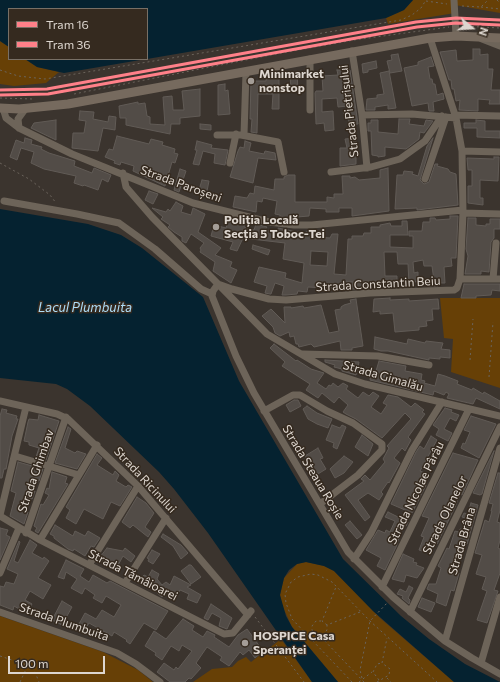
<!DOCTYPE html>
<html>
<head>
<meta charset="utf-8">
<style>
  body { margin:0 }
  #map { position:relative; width:500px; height:682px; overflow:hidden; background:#3b342e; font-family:Commissioner,sans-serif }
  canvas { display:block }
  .legend { position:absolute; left:8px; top:8px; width:140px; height:52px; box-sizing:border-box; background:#352a1f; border:1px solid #786f65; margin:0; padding:5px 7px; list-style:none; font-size:12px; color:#ddd6cf }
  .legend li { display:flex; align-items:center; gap:8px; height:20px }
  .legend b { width:20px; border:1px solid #786f65 }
  .north { position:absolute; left:452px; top:8px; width:40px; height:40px; -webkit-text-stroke:3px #352a1f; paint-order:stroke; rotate:108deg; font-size:11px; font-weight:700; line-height:16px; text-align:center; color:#ddd6cf }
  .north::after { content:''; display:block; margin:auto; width:14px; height:18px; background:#ddd6cf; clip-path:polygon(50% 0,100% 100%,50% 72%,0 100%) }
  .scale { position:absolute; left:8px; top:656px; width:97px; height:18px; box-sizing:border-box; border:2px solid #ddd6cf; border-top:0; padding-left:5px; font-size:12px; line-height:14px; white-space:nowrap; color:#ddd6cf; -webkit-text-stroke:3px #352a1f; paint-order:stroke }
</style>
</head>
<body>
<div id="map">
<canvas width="500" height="682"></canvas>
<ul class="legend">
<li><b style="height:5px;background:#ff8089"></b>Tram 16</li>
<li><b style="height:5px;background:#ff8089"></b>Tram 36</li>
</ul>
<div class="north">N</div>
<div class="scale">100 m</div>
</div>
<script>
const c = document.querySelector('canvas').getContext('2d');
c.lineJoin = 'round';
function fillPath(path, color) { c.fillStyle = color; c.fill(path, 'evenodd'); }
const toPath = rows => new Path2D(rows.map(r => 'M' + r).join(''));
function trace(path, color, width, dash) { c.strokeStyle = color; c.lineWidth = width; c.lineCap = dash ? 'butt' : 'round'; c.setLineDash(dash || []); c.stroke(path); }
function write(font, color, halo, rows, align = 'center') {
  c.font = font + ' Commissioner,sans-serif'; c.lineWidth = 3; c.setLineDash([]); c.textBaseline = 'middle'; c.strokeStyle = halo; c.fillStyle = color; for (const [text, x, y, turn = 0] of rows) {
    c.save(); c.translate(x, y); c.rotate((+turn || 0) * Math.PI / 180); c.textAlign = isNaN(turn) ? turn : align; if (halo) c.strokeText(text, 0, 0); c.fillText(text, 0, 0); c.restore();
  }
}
const green = toPath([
  [413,0,500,0,500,13,455,5,455,13,388,24,386,18,404,10],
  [0,41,9,47,9,59,25,59,37,67,59,72,46,83,14,86,0,84],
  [440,298,500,298,500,388,451,372,453,339,444,338],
  [306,562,324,566,334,571,380,618,454,682,338,682,292,627,282,605,280,595,284,578,297,564],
  [0,616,103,652,138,670,153,682,0,682],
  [281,639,312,682,193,682,212,669,232,667,238,661,246,657,251,662]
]);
const water = toPath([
  [0,0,413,0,404,10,386,18,147,59,147,9,9,9,9,47,0,41],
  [25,59,146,59,64,73,37,67],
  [0,209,88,224,121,235,142,248,203,297,239,381,343,559,401,616,429,639,465,664,500,682,454,682,373,611,334,571,324,566,306,562,297,564,289,570,284,578,280,595,286,616,292,627,338,682,312,682,208,533,174,489,159,472,90,406,67,389,56,384,0,378]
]);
const building = toPath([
  [473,49,480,49,480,55,488,54,488,69,493,69,491,90,500,90,500,104,489,104,490,100,478,99,478,111,459,110,460,100,456,101,454,89,452,89,451,80,449,80,440,52,456,50,457,61,473,60,473,49],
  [398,54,402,71,390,73,387,61,392,60,391,55,398,54],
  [431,57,434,66,428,67,430,79,432,79,433,84,435,84,437,95,443,93,444,99,433,102,434,111,429,111,428,103,412,106,404,68,418,65,418,62,431,57],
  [376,61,377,68,368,70,368,72,363,73,362,64,376,61],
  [337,70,350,70,358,124,349,125,348,113,344,114,344,110,348,109,348,106,338,107,337,98,322,99,322,112,333,111,334,130,325,131,324,123,316,124,315,93,316,91,323,91,322,76,338,75,337,70],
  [389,71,396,108,388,109,388,105,375,107,375,110,366,110,367,99,377,98,377,95,384,94,380,73,389,71],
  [290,72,297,72,298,91,291,92,290,72],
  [279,76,279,109,272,109,273,94,258,94,257,133,251,132,252,119,250,119,251,81,266,81,266,78,279,76],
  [225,84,225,91,228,90,230,114,218,115,218,85,225,84],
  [200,89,200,116,180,118,180,124,171,124,170,134,126,125,126,118,120,118,119,106,138,102,138,104,145,103,147,116,150,117,150,124,165,125,163,97,172,96,173,110,184,110,182,91,200,89],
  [80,111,94,112,93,119,108,122,109,116,116,117,115,130,103,128,98,151,72,148,73,133,84,133,86,121,79,120,80,111],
  [399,119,410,119,409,124,424,126,426,120,433,121,424,133,420,132,419,139,406,149,385,147,385,156,378,157,378,156,372,155,371,131,368,131,368,123,371,123,371,120,378,120,378,132,398,134,399,119],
  [56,120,56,140,31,128,34,123,56,120],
  [476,120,485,121,485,131,500,131,500,138,477,137,477,128,464,128,464,123,476,123,476,120],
  [200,124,211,125,211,130,200,129,200,124],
  [117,136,149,144,151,139,163,142,162,145,175,149,174,153,178,154,175,163,172,162,165,186,133,171,134,166,121,162,120,165,114,163,115,161,105,157,109,149,113,150,117,136],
  [25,138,32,140,31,144,42,147,41,149,49,153,75,161,74,166,92,173,94,168,111,175,108,182,102,179,98,190,84,185,83,186,74,183,76,176,44,169,31,163,34,152,21,148,17,160,10,157,16,140,24,143,25,138],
  [356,138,356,164,340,166,340,148,347,148,345,139,356,138],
  [433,138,420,180,424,184,429,182,435,164,438,164,437,166,448,169,450,172,456,174,458,205,417,210,417,208,395,209,397,175,403,175,404,171,413,172,412,174,418,176,427,146,433,138],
  [197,141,212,145,211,148,228,150,225,165,214,163,215,154,203,151,199,165,193,164,197,150,195,150,197,141],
  [245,141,251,143,249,151,264,154,265,151,275,153,276,160,258,158,253,183,230,177,238,151,240,147,244,148,245,141],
  [494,157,499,157,498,181,480,180,480,198,483,198,483,205,468,203,468,186,472,186,472,170,468,170,467,158,494,159,494,157],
  [388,168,389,211,352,216,352,208,339,208,339,212,326,212,326,209,310,208,309,216,297,217,296,220,294,220,280,218,280,215,275,214,277,201,263,198,262,202,257,201,256,212,233,207,235,196,247,198,250,193,254,194,255,186,274,190,275,179,284,179,284,177,288,175,295,175,295,202,327,202,327,197,334,198,334,194,343,194,342,176,350,176,350,178,355,177,359,180,380,178,380,170,388,168],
  [180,169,186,171,179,192,174,190,180,169],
  [202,180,209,181,206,196,201,194,202,191,199,190,202,180],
  [149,191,158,194,153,204,145,200,149,191],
  [176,202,183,206,181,212,191,215,193,208,205,214,198,232,221,248,215,255,232,262,230,267,237,270,231,283,213,271,215,262,200,252,201,250,200,248,204,243,191,234,186,243,182,241,182,237,174,232,168,227,170,225,161,219,163,217,152,208,166,212,168,209,170,211,176,202],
  [450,216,458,216,456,258,451,258,452,266,444,267,445,283,438,283,438,286,429,286,428,281,434,281,432,266,424,266,423,260,413,262,414,273,418,272,418,281,409,284,408,264,398,264,397,252,384,252,385,276,397,276,397,285,362,284,361,289,352,289,353,282,342,282,341,289,308,287,307,292,298,291,297,294,286,295,282,295,284,286,275,283,271,294,270,294,265,293,267,286,254,282,259,267,286,273,285,278,302,283,304,263,283,259,285,243,243,238,237,251,230,249,233,242,211,236,214,225,226,228,228,222,238,224,239,221,245,222,244,227,254,230,256,224,267,227,265,230,278,233,278,228,306,234,306,232,314,232,316,237,330,238,332,234,338,234,334,274,346,275,348,239,352,239,352,236,363,236,364,233,371,233,371,227,380,227,380,225,390,223,391,226,402,226,402,221,407,221,408,235,390,235,390,247,413,248,413,236,409,236,409,231,422,231,423,222,430,222,430,218,435,218,436,220,450,219,450,216],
  [311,251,328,252,327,266,310,265,311,251],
  [468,218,476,218,476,225,486,226,486,224,490,224,490,219,500,219,500,229,494,229,494,238,491,242,489,272,481,271,481,274,465,274,468,256,466,249,468,218],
  [253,245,270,250,268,255,252,249,253,245],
  [464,284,500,284,500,291,492,290,491,295,476,296,476,298,461,298,464,284],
  [390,298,390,300,409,299,409,301,438,299,439,309,432,309,433,320,426,321,427,326,419,327,419,330,395,332,393,313,380,314,380,311,373,312,374,299,390,298],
  [356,299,363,346,352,348,352,350,341,350,340,341,314,347,311,344,299,347,298,344,296,344,294,336,290,337,289,332,280,336,275,333,273,327,262,316,271,309,285,323,284,307,291,307,291,308,303,306,304,308,321,305,329,333,339,331,335,310,341,309,341,307,344,305,351,303,350,300,356,299],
  [375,337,407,344,408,339,425,343,426,341,443,343,441,349,450,350,450,358,440,357,440,359,429,358,429,360,388,351,381,351,374,349,375,337],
  [274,344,296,361,297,360,311,369,324,373,317,383,326,389,329,385,331,386,333,383,338,387,343,383,348,386,346,389,358,398,363,392,369,396,373,392,379,396,371,407,381,414,387,405,383,403,388,395,398,397,411,407,415,403,424,410,422,412,425,414,408,437,411,440,405,451,402,448,394,458,400,463,389,483,388,482,381,492,383,494,379,500,368,493,358,500,370,517,365,521,345,495,364,481,361,479,365,475,370,480,385,462,383,459,389,448,387,446,411,419,405,413,382,438,356,419,346,414,343,412,348,405,339,397,334,403,322,393,318,398,306,390,310,384,282,366,285,362,270,348,274,344],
  [325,360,359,362,356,375,342,371,342,369,334,367,335,365,325,362,325,360],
  [379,361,406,366,405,371,422,374,421,380,425,381,424,383,435,386,438,374,445,376,458,381,457,384,472,390,473,388,483,394,484,392,500,401,500,409,476,398,473,404,447,398,449,394,446,392,444,395,434,391,433,395,370,380,371,371,376,371,379,361],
  [294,400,298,400,301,406,290,412,286,405,294,400],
  [307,406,317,413,332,419,328,428,317,424,308,419,303,409,307,406],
  [445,408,452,410,451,412,459,415,456,421,450,418,444,429,452,433,448,441,436,435,439,429,433,425,445,408],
  [2,409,7,410,6,413,17,416,16,419,18,419,12,436,6,469,4,469,2,478,0,478,0,416,2,409],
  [39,415,59,421,46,460,36,457,39,448,29,445,29,442,24,441,28,422,29,419,38,420,39,415],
  [471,416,496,424,479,458,461,448,463,443,465,444,470,432,464,430,471,416],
  [332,425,340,428,342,425,346,427,337,449,333,447,334,443,326,440,332,425],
  [68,427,71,429,65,448,75,453,77,451,86,454,77,469,55,463,68,427],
  [362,435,373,444,368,456,355,447,362,435],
  [431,436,437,440,420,471,425,473,421,482,426,485,412,513,391,504,416,452,420,446,424,449,431,436],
  [318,448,323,458,320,459,326,469,313,477,308,468,312,466,305,456,318,448],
  [494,451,482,494,480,495,473,493,494,451],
  [453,453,478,460,462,495,460,494,455,507,437,544,432,543,429,553,419,550,424,537,421,536,429,518,422,516,453,453],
  [97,454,102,458,97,465,113,475,115,471,119,475,116,481,126,487,128,485,132,487,120,506,111,502,103,519,84,509,76,524,66,518,70,510,66,507,97,454],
  [344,456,353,462,344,473,335,478,330,469,344,456],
  [18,462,43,469,39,481,36,480,32,491,35,491,32,499,26,497,22,510,28,512,24,524,10,516,16,493,11,491,18,462],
  [52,472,67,477,65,483,68,484,38,533,35,531,37,528,34,526,41,504,43,505,49,495,45,493,47,488,49,489,52,472],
  [498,473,500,473,500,510,497,522,500,523,500,540,498,548,500,549,500,573,494,590,498,591,487,623,477,620,487,591,482,589,486,577,476,574,482,555,475,553,485,520,489,522,492,511,491,511,493,504,489,503,498,473],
  [137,497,146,503,154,513,145,527,151,532,148,537,133,525,130,528,122,522,137,497],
  [471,503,478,505,467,544,466,544,463,548,460,559,454,557,450,570,459,573,454,591,451,590,446,606,436,602,438,594,427,589,429,584,436,584,441,568,438,566,447,548,449,549,455,531,459,532,460,529,465,530,468,519,462,517,464,513,468,514,471,503],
  [388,512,408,522,406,526,402,525,397,536,399,538,396,547,385,570,377,566,381,558,366,550,378,530,385,533,386,530,390,532,395,521,385,517,388,512],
  [350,521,362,535,357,539,345,525,350,521],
  [55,525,73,536,75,531,85,536,88,531,100,538,94,547,91,546,85,556,74,549,73,551,68,549,54,538,54,536,50,534,55,525],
  [0,528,8,530,6,535,10,537,0,560,0,528],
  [163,534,181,545,188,553,181,559,173,546,161,537,163,534],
  [30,540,37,545,32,553,43,559,44,557,49,561,38,578,51,585,43,599,30,591,25,600,32,604,26,613,14,606,13,610,0,605,0,586,4,587,6,582,14,584,18,574,7,569,19,541,20,542,14,561,18,563,30,540],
  [107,548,123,551,125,548,135,556,131,562,123,556,116,569,100,561,101,558,100,557,107,548],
  [152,550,160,554,153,564,148,561,149,559,147,558,152,550],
  [403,554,414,559,413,562,417,563,416,565,424,568,417,578,406,575,404,582,392,579,403,554],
  [66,560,84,569,80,576,89,582,93,575,107,583,110,581,168,611,156,630,144,623,130,644,126,641,127,640,114,632,112,636,89,623,86,628,79,624,85,613,96,619,102,610,114,617,121,605,106,596,102,603,93,598,95,595,85,588,82,594,71,588,77,579,66,572,64,579,58,577,66,560],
  [189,565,191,565,201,577,191,584,181,571,189,565],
  [152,570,159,574,157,579,162,585,166,582,170,585,174,576,191,585,187,587,201,595,197,603,187,599,189,594,180,590,177,595,166,590,162,597,157,593,159,590,144,582,142,585,138,582,144,575,148,577,152,570],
  [409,586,413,588,408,598,410,600,409,604,402,598,403,596,397,594,400,589,406,592,409,586],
  [422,598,435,603,431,612,418,607,422,598],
  [62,601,72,607,62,625,52,620,62,601],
  [211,604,232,618,227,629,219,626,221,618,212,613,208,620,204,618,211,604],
  [183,619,194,626,192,630,203,637,207,631,215,635,214,637,229,647,238,635,247,629,263,651,255,658,249,650,243,655,240,652,229,666,220,660,222,657,207,647,196,663,201,668,191,679,189,678,185,682,170,682,157,672,164,663,174,670,176,667,178,669,192,651,182,645,179,651,171,646,162,660,155,655,156,653,145,646,154,631,166,639,183,619]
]);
const path = toPath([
  [497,0,500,3],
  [426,1,447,4],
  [462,6,481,7,488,0],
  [481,7,500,9],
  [462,26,500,28],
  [0,70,18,76,45,79,401,20,412,15,421,8,426,0],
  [74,94,281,53,354,40,449,27],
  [0,98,33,99],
  [0,163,29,179,50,195,56,203],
  [470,360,473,319],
  [489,377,493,322],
  [360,612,327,625,327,630,321,637,364,682],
  [255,617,304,682],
  [327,625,322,621,336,587],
  [320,637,316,636,312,630,312,626,316,621,321,621],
  [0,656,33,667,39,682],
  [362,678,360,670,370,621,388,602],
  [387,678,391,682],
  [379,680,373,672,377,664,382,663],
  [20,682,28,665],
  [352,682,292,619,286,603,285,594,291,582,298,577,311,574,318,575,332,582,370,621,437,682],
  [359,682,372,672],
  [377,682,389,675,390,669,382,663,387,638]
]);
const minor = toPath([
  [454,0,456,36],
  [482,39,500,46],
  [352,51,362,115,367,168],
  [310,59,310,110],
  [3,108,6,118,19,128,72,154,193,203,269,222,294,225,312,225,463,210],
  [362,115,412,114,456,118],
  [455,115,500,116],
  [19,128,18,119,26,108],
  [217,135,241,135,278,142,284,172],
  [244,135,246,72],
  [462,151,500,152],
  [230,163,236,134],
  [331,172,371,167,400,159,425,141,442,116],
  [123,173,126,187,152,217,218,284,232,289,269,299,286,300,370,293,454,290,457,288,460,279,463,213,462,151,456,118,430,38],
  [425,179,446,117],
  [4,201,77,214,119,223,155,249,201,289,212,294],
  [463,213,500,214],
  [460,279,500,279],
  [493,279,496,243],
  [302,354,378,356,429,365],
  [0,401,57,414,68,419,138,486,248,615],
  [264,411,293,395,300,395,327,411,353,423,382,444,382,450,358,475,320,504],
  [500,416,365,384,335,374,267,334,218,284,213,291,212,296,236,356,254,393,348,552,393,597,445,641,472,658,500,674],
  [15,456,79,475],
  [0,515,26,407],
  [0,516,40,540,224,634,233,633,251,611],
  [26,533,66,417],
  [40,540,97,445],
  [354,559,371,533,412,450,442,402],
  [89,565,138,486],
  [0,573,19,528],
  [125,583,166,518],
  [382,587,469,409],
  [0,612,117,653,136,664,160,682],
  [410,612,500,427],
  [445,641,500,448],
  [481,663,500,597]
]);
const major = toPath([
  [0,108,19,109,68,104,430,38,456,36,500,38]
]);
const tram1 = toPath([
  [0,90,47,89,416,22,456,18,500,20]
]);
const tram2 = toPath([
  [0,95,48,94,417,27,456,23,500,25]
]);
const markers = [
  [251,81,4,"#a49d97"],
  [216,227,4,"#a49d97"],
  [245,643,4,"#a49d97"]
];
const poiNames = [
  ["Minimarket",259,74],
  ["nonstop",259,88],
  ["Poliția Locală",224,220],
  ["Secția 5 Toboc-Tei",224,234],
  ["HOSPICE Casa",253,636],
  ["Speranței",253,650]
];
const streetNames = [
  ["Strada Pietrișului",349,111,-97],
  ["Strada Paroșeni",181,184,20],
  ["Strada Constantin Beiu",378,284,-3],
  ["Strada Gimalău",383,376,16],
  ["Strada Ghimbav",36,471,-71],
  ["Strada Steaua Roșie",313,472,59],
  ["Strada Ricinului",145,480,47],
  ["Strada Nicolae Pârâu",416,493,-64],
  ["Strada Olanelor",445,515,-64],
  ["Strada Brâna",462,541,-74],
  ["Strada Tămâioarei",133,575,27],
  ["Strada Plumbuita",64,622,19]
];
const waterNames = [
  ["Lacul Plumbuita",85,308]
];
fillPath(green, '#674006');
fillPath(water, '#052230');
fillPath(building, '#524c47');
trace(building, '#615b56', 1);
trace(path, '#6b645c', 1, [2, 3]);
trace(minor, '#6d6459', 7);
trace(major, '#766a5e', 9);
trace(tram1, '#ff8089', 3);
trace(tram2, '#ff8089', 3);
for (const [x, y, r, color] of markers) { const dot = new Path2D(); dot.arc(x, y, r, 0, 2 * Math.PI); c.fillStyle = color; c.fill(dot); trace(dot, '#352a1f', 1.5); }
write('bold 12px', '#ddd6cf', '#352a1f', poiNames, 'left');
write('12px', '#ddd6cf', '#352a1f', streetNames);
write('italic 13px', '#adddf8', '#352a1f', waterNames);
</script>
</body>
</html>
